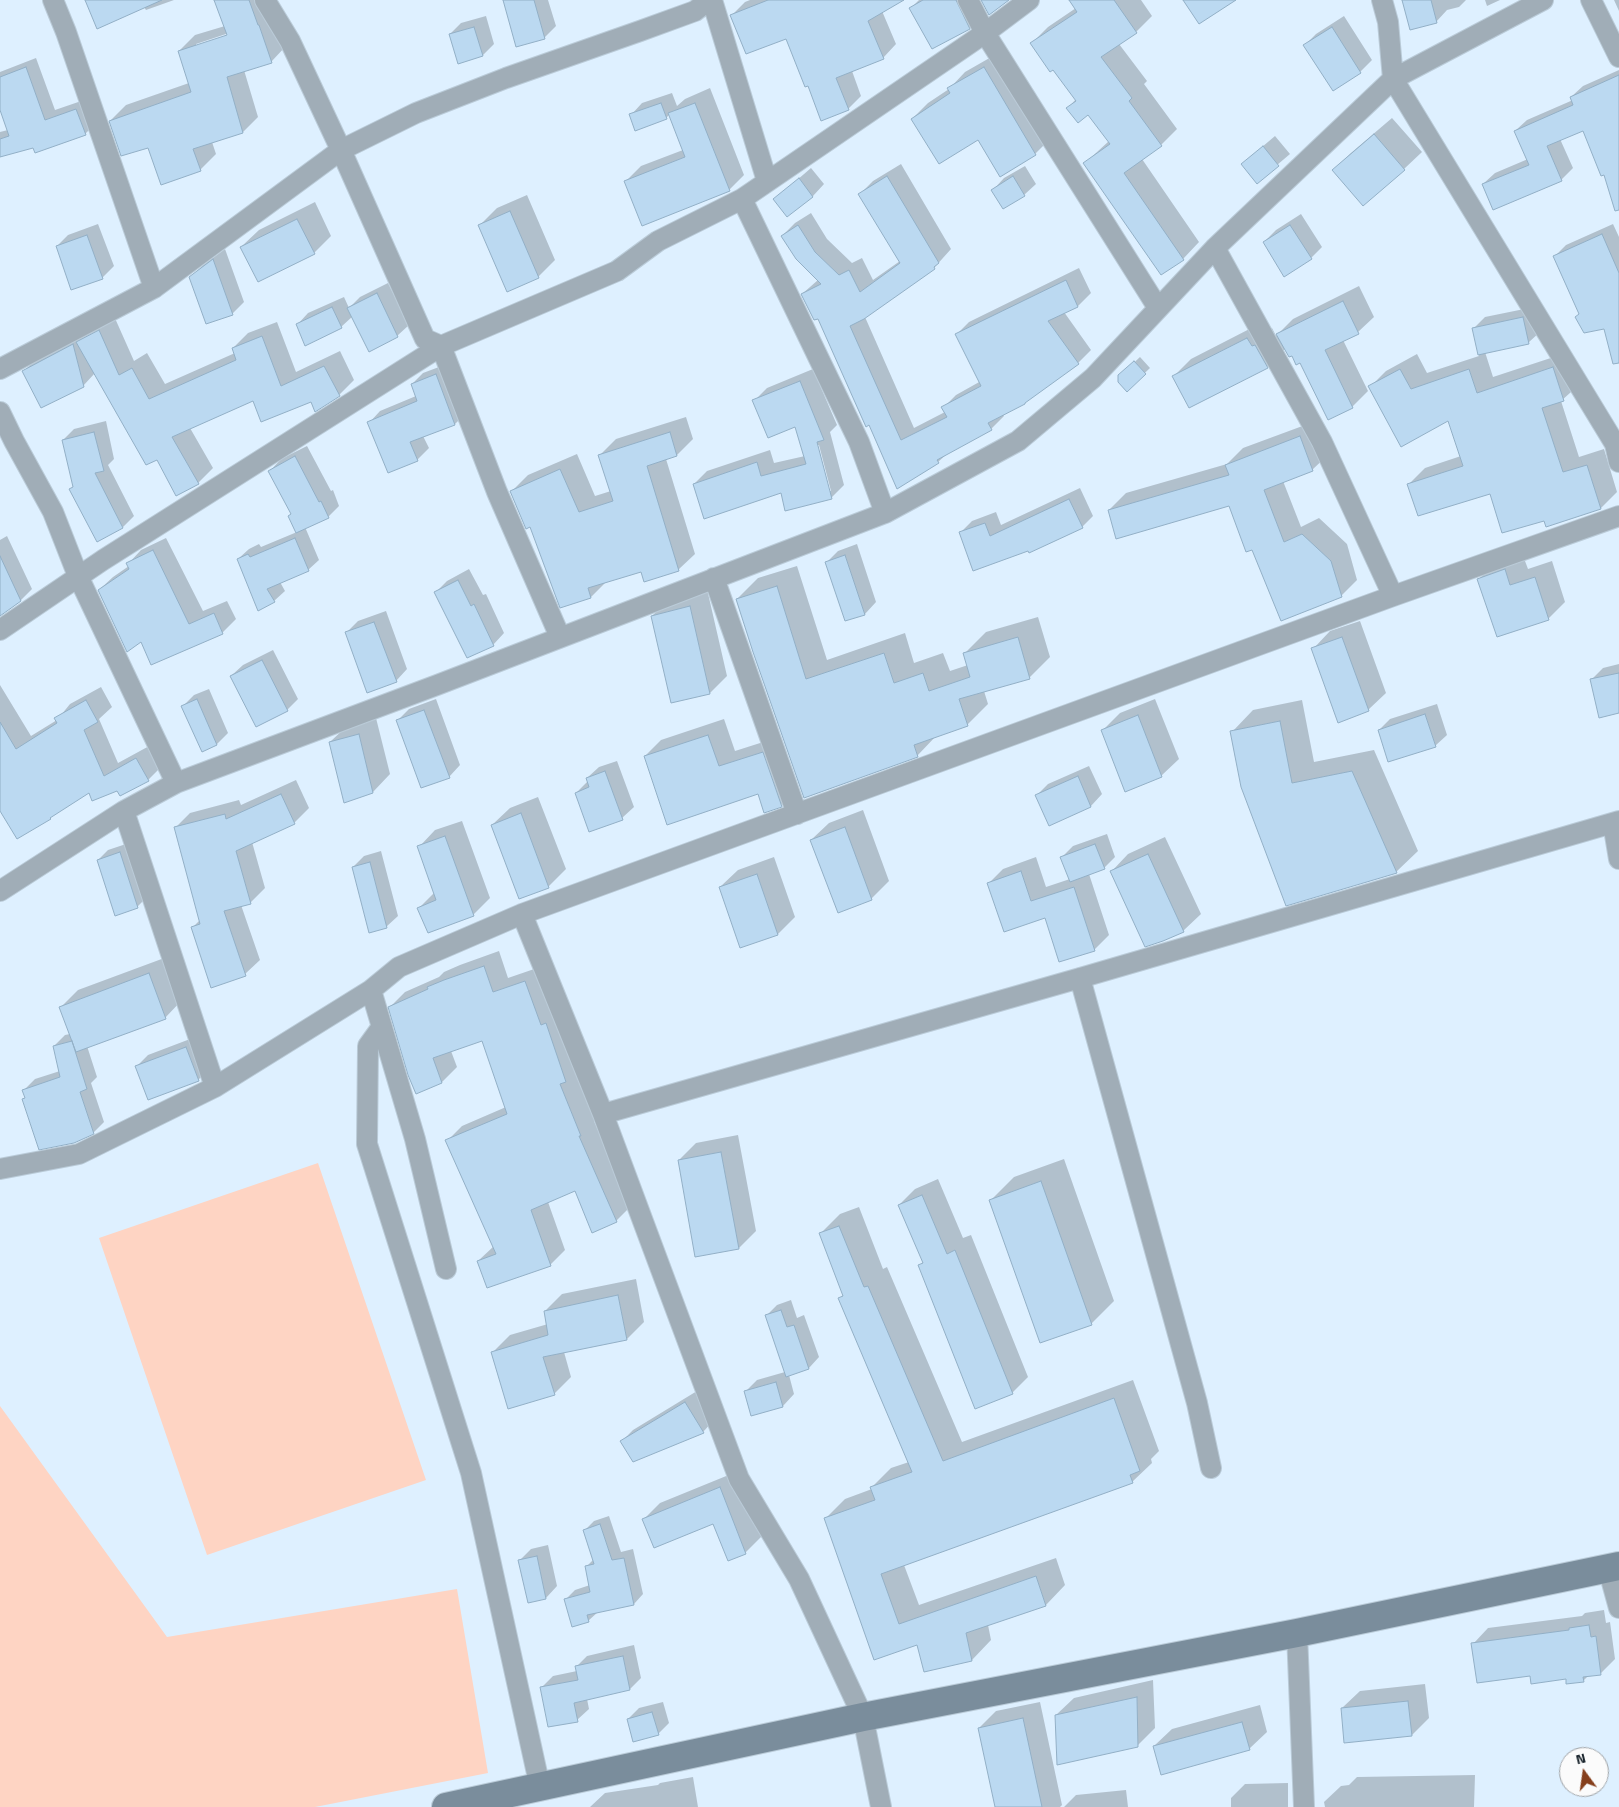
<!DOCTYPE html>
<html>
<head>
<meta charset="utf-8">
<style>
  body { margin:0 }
  #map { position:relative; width:1619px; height:1807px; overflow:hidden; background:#def0ff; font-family:"Titillium Web",sans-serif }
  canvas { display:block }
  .north { position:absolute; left:1559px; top:1747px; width:50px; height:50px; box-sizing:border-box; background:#fbfbfb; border:1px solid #9fa3a7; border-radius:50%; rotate:346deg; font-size:14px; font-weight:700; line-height:20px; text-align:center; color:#152028 }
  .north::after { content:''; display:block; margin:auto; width:18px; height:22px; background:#863f1c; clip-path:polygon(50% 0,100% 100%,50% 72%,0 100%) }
</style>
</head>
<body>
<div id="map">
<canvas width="1619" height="1807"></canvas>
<div class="north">N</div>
</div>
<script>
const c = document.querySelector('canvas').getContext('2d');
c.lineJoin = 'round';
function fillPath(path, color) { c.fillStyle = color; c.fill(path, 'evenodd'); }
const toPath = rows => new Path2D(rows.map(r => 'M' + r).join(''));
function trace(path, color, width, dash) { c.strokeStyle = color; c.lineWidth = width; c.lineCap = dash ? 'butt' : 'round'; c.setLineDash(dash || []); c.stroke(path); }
const green = toPath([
  [318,1163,426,1480,207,1555,99,1238],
  [0,1406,167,1637,457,1589,488,1773,315,1807,0,1807]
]);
const shadow = toPath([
  [86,0,174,0,146,10,144,7],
  [233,0,269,0,286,46,271,62,244,70,258,117,243,132,212,142,216,154,200,170,110,121,126,105,189,83,179,51,195,35,225,26],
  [232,32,233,34,196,46,196,44],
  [504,0,548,0,556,26,544,38],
  [750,0,899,0,882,11,896,44,883,58,852,71,861,96,848,109,809,84,787,37,732,15,745,2],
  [919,0,972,0,980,17,969,28,911,8],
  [1071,0,1141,0,1152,16,1136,32,1119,44,1147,81,1144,84,1177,129,1161,145,1142,159,1199,242,1183,259,1162,273,1085,163,1109,141,1088,114,1068,108,1076,99,1032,43,1048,27,1076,8],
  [1404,0,1466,0,1459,7,1447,10,1436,22],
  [1485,0,1500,0,1487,6],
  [1614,0,1619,0,1619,11],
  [486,16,494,44,483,55,450,34,461,23],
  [1344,16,1372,60,1360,72,1305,45,1316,34],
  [1000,52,1051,138,1035,154,912,119,928,103,949,89,965,72],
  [36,58,55,110,87,99,96,123,85,134,0,156,0,132,8,130,0,106,0,72],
  [1619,70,1619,210,1604,173,1584,129,1560,139,1573,168,1561,180,1483,184,1495,173,1528,159,1515,131,1527,120,1573,100,1571,97,1583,86],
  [710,88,744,175,729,190,626,181,641,166,683,150,670,114,666,118,631,115,642,103,672,93,677,106,685,99],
  [1392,118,1422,152,1404,169,1363,205,1333,170,1351,153],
  [1275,136,1290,154,1257,182,1242,164],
  [901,164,951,249,934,268,865,317,914,428,945,412,943,408,956,395,981,381,956,335,969,322,1079,268,1091,293,1078,306,1064,312,1091,350,1078,363,1003,414,1004,416,991,429,948,453,938,462,898,487,870,424,819,317,802,294,818,280,782,236,795,223,811,213,827,239,852,263,862,258,873,280,900,261,860,194,873,181],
  [1025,166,1036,184,1024,195,993,190,1004,178],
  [811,168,824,184,813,196,787,215,775,199],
  [527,195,555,260,538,277,480,225,497,208],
  [315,202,331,236,314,253,241,247,259,230],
  [1301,214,1322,247,1311,258,1264,242,1276,230],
  [98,224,114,266,102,278,57,246,68,235],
  [1613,224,1619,237,1619,329,1605,327,1580,314,1555,256,1566,245],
  [225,249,244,302,232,314,190,278,202,266],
  [388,283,409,325,397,336,353,316,341,327,297,325,308,313,344,297,349,308,360,297],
  [1359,286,1374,317,1358,332,1343,340,1368,391,1352,407,1285,349,1267,367,1174,376,1191,359,1265,321,1269,330,1272,328,1276,336,1293,319],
  [1534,307,1540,332,1528,343,1485,352,1493,377,1569,352,1580,384,1561,401,1579,457,1604,449,1617,492,1601,508,1544,519,1491,492,1409,484,1425,468,1461,456,1449,419,1370,387,1386,371,1417,354,1427,373,1479,356,1473,329,1485,317],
  [114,316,134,361,147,353,165,384,235,353,233,348,248,333,277,322,296,372,340,351,354,380,339,395,311,400,253,400,190,428,213,468,198,483,157,458,95,373,83,386,24,371,38,357],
  [1140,357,1150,368,1127,390,1120,376],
  [447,364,466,413,455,424,423,436,429,448,417,460,369,423,380,411,416,396,412,384,423,373],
  [813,369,837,425,830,432,844,485,831,498,782,492,694,484,707,471,770,450,774,463,805,456,796,426,754,401,767,388],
  [816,445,819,445,831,491,828,491],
  [686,417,693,439,677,455,666,459,695,554,678,570,642,571,606,582,591,597,561,606,531,525,511,492,528,475,577,454,595,496,611,491,600,455,616,439],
  [106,421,114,459,108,465,134,516,123,527,74,486,63,440,74,429],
  [1316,421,1329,454,1312,470,1283,481,1301,527,1319,518,1347,544,1357,580,1341,596,1252,548,1229,505,1109,510,1126,493,1227,464,1243,448],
  [307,446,331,491,333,490,339,506,328,517,305,527,319,560,308,570,280,582,285,591,274,601,238,559,249,549,259,544,261,547,297,532,292,514,270,471,281,459],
  [1080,488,1093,516,1082,527,1030,551,960,533,972,521,996,512,1001,525],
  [7,536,32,589,21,600,0,614,0,540],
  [166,538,203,611,227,601,236,619,222,633,141,641,99,590,113,577,129,566,128,564,141,550],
  [857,544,876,602,865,614,827,562,838,551],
  [1522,553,1528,569,1552,561,1565,602,1548,619,1479,579,1496,562],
  [797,566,827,660,905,633,914,663,943,653,950,671,968,665,965,653,986,632,1038,617,1050,657,1029,678,984,691,988,704,967,725,937,735,917,756,805,797,737,599,758,578],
  [469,569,483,595,486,594,504,633,493,645,436,592,447,581],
  [707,589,727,676,710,693,652,616,669,599],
  [386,611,407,669,396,681,346,633,358,621],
  [1360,621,1386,693,1368,710,1313,649,1330,631],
  [273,650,298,699,287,710,231,676,243,665],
  [1619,664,1619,712,1592,679,1603,668],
  [0,685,31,736,57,720,70,704,101,687,112,707,99,719,118,763,151,745,162,766,148,780,117,789,90,791,55,813,50,818,0,809],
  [209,689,228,733,217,744,202,750,183,706,194,695],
  [436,699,460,765,449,777,397,721,409,709],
  [1155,699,1179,759,1161,776,1103,730,1120,713],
  [1302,700,1314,762,1374,750,1418,851,1396,872,1232,732,1253,710],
  [1437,704,1447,735,1435,746,1379,730,1390,719],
  [376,718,390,774,373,792,330,742,348,725],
  [724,719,735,751,779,737,797,789,781,805,759,793,645,756,661,740],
  [617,761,634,807,622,818,576,793,588,781,587,778,599,767],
  [1089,766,1102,794,1091,806,1049,824,1037,795,1048,784],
  [296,780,309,808,294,823,252,842,265,888,250,903,241,905,260,960,245,974,192,928,200,920,175,828,190,813,239,800,241,805],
  [538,797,566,869,548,887,492,825,510,808],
  [863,810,889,881,872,898,838,911,811,840,829,823],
  [462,821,490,898,473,915,419,908,435,892,419,847,435,830],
  [1107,834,1115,857,1104,868,1089,874,1109,935,1094,950,1046,916,988,884,1003,869,1036,857,1046,887,1070,879,1062,857,1073,846],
  [1165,837,1201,914,1183,931,1111,872,1128,854],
  [129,843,147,897,137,907,98,860,108,850],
  [381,851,398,916,386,927,353,867,364,856],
  [774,857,795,917,778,934,720,887,738,870],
  [499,951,508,978,540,967,595,1120,594,1121,631,1206,616,1221,576,1190,548,1202,565,1250,550,1265,478,1261,494,1246,447,1141,462,1126,506,1107,483,1039,451,1051,457,1067,442,1082,417,1092,390,1007,405,992,439,977,444,972,460,965],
  [167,957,182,1000,165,1018,87,1046,97,1077,91,1083,104,1122,93,1133,24,1099,26,1097,24,1090,35,1079,60,1071,54,1046,65,1035,70,1034,61,1007,78,990],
  [198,1036,210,1068,198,1080,137,1066,148,1055],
  [738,1135,756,1231,739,1248,679,1160,696,1143],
  [1064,1159,1114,1301,1091,1324,991,1200,1014,1177],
  [938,1179,963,1238,971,1235,1028,1377,1012,1393,920,1265,923,1262,899,1205,915,1189],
  [859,1207,883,1269,887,1267,962,1442,1133,1380,1159,1451,1151,1459,1152,1463,1132,1482,904,1565,919,1605,1056,1558,1065,1585,1046,1605,988,1625,991,1640,972,1660,925,1671,918,1643,874,1659,825,1519,845,1499,872,1489,871,1488,891,1468,909,1462,839,1299,844,1294,820,1234,840,1214],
  [636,1279,644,1322,627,1339,564,1352,571,1377,554,1394,493,1352,510,1335,548,1324,545,1311,562,1294],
  [791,1300,797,1318,804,1315,819,1357,809,1368,789,1375,794,1394,783,1406,752,1415,745,1392,757,1380,785,1372,766,1316,777,1305],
  [697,1391,714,1420,703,1432,622,1441,633,1430],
  [736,1472,762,1536,746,1552,728,1559,714,1522,644,1519,660,1503],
  [609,1516,621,1552,633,1549,643,1594,634,1604,598,1612,588,1621,566,1599,575,1590,590,1585,586,1567,594,1559,584,1531,594,1521],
  [548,1545,557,1586,546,1598,519,1561,531,1549],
  [1604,1610,1606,1623,1610,1622,1615,1659,1600,1674,1589,1675,1583,1681,1531,1675,1473,1644,1488,1628,1582,1616,1585,1613],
  [634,1645,641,1678,630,1689,587,1699,589,1709,577,1720,541,1688,553,1676,577,1671,576,1667,587,1656],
  [1153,1680,1155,1728,1138,1745,1056,1715,1074,1698],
  [1425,1684,1429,1718,1412,1735,1342,1708,1360,1691],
  [663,1702,669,1723,658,1734,628,1719,639,1708],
  [1040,1702,1062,1805,1060,1807,996,1807,979,1728,996,1711],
  [1260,1705,1267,1732,1249,1749,1154,1746,1172,1729],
  [1475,1775,1474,1807,1325,1807,1324,1802,1341,1786,1349,1785,1357,1777],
  [693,1777,698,1807,590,1807,605,1793,658,1785,660,1783],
  [1288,1783,1288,1807,1231,1807,1231,1798,1245,1784],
  [1126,1790,1128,1807,1064,1807,1076,1795]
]);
const building = toPath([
  [85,0,162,0,97,29,85,0],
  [214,0,249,0,258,25,259,25,272,63,227,77,243,133,193,149,201,171,161,185,148,148,121,156,109,121,191,92,178,51,227,35,214,0],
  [503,0,534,0,545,39,516,47,503,0],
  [768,0,904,0,868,21,884,59,836,78,849,110,821,121,808,86,805,87,786,39,746,54,730,15,768,0],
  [923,0,956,0,970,29,932,49,909,8,923,0],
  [981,0,1009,0,989,15,981,0],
  [1069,0,1114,0,1137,33,1101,57,1132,98,1129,101,1162,146,1124,173,1184,260,1161,275,1083,163,1110,144,1088,115,1078,123,1066,108,1076,101,1053,70,1050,72,1030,43,1077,12,1069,0],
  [1183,0,1236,0,1199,24,1183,0],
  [1402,0,1431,0,1437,23,1410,30,1402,0],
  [474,27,483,56,458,64,449,34,474,27],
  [1332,27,1361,73,1333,91,1303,45,1332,27],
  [26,67,45,120,76,109,86,135,35,153,33,148,0,157,0,139,9,136,0,110,0,77,26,67],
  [984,67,1036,155,1000,177,978,140,939,164,911,119,950,93,947,88,984,67],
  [1619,75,1619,210,1615,211,1604,175,1601,176,1583,131,1547,146,1562,181,1493,210,1482,184,1529,165,1514,131,1573,105,1570,97,1619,75],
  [661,103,667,119,635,131,629,114,661,103],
  [695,103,730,191,642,226,624,181,685,157,668,113,695,103],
  [1374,134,1405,170,1363,206,1332,170,1374,134],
  [1263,146,1279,166,1257,184,1241,164,1263,146],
  [887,176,939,263,934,267,935,269,864,319,850,326,901,440,947,417,941,407,981,386,955,334,1066,280,1078,307,1048,321,1079,364,1025,403,1025,404,988,423,992,430,937,460,939,463,897,489,869,425,866,427,818,319,814,320,801,294,821,284,796,259,781,236,798,225,815,252,839,275,849,270,860,292,900,263,858,194,887,176],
  [1013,176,1025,196,1003,209,991,190,1013,176],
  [799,178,813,197,787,217,773,199,799,178],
  [510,211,539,278,507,292,478,225,510,211],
  [297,219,315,254,258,282,240,247,297,219],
  [1290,225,1312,259,1284,277,1263,242,1290,225],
  [1602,234,1619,273,1619,363,1613,364,1604,329,1584,333,1575,317,1579,314,1553,256,1602,234],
  [87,235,103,279,71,290,56,246,87,235],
  [213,259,233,315,206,324,189,277,213,259],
  [377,293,398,337,369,352,347,308,377,293],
  [1343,301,1359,334,1325,350,1353,408,1328,420,1300,363,1296,365,1292,356,1289,357,1276,334,1343,301],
  [332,307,342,328,305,346,296,324,332,307],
  [1523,317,1529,344,1478,355,1472,328,1523,317],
  [99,330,119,375,132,368,149,399,236,360,232,348,262,336,281,386,324,366,340,396,315,412,311,402,261,422,253,401,172,437,199,484,176,496,157,460,146,465,76,342,99,330],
  [1247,338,1252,346,1255,345,1268,368,1189,408,1172,376,1247,338],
  [73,344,84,387,41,408,22,371,73,344],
  [1134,361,1146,374,1127,392,1118,382,1118,375,1134,361],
  [1553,367,1564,401,1542,408,1563,472,1587,465,1601,509,1546,527,1544,521,1502,533,1490,494,1418,516,1407,484,1463,466,1448,421,1401,447,1368,386,1400,369,1411,389,1469,369,1477,393,1553,367],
  [436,374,455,425,410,442,418,461,388,473,367,422,417,401,411,384,436,374],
  [800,381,824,440,817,442,832,499,785,511,781,493,704,519,693,484,757,462,761,476,806,464,795,427,768,438,752,400,800,381],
  [94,432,104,471,95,473,123,528,97,542,69,489,73,487,62,440,94,432],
  [670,432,677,456,647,466,679,571,644,582,641,572,588,588,591,598,560,608,530,527,526,529,510,491,560,469,579,512,613,501,598,455,670,432],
  [1300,436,1313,471,1264,490,1284,542,1302,534,1331,561,1342,597,1281,621,1252,550,1246,552,1229,506,1116,539,1108,510,1229,475,1225,465,1300,436],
  [295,456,319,502,321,501,329,518,296,533,288,516,291,514,268,471,295,456],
  [1069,499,1083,528,1029,553,1028,551,973,571,959,532,985,523,990,536,1069,499],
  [295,538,309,571,267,589,275,602,258,611,237,559,248,554,250,557,295,538],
  [153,550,189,624,214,613,223,634,151,665,141,642,127,652,98,590,129,569,126,563,153,550],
  [845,555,865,615,845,621,825,562,845,555],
  [0,556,21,601,0,616,0,556],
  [1505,569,1510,585,1535,577,1549,620,1497,637,1477,579,1505,569],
  [458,580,471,606,474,604,494,646,467,658,434,592,458,580],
  [777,586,806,679,884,653,894,683,923,673,929,691,970,677,963,653,1018,637,1030,679,959,699,968,726,914,745,918,757,804,798,753,652,736,599,777,586],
  [690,606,710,694,671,703,651,616,690,606],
  [374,622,397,682,367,693,345,632,374,622],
  [1342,637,1369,711,1338,723,1311,648,1342,637],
  [262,660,288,711,256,727,230,676,262,660],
  [1619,673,1619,713,1599,718,1590,679,1619,673],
  [197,699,217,745,202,752,181,706,197,699],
  [86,700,98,722,84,730,104,776,136,758,149,781,120,796,117,791,92,801,89,793,50,818,51,819,17,839,0,811,0,722,16,749,57,723,54,718,86,700],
  [424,710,450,778,421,788,396,720,424,710],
  [1425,714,1436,747,1388,762,1378,730,1425,714],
  [1138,715,1162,777,1125,792,1101,730,1138,715],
  [1280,721,1292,783,1352,771,1397,873,1286,906,1241,787,1230,731,1280,721],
  [359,734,373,793,344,803,329,742,359,734],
  [708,735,719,766,763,752,782,807,764,813,758,794,667,825,644,756,708,735],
  [605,771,623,820,589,832,575,793,589,787,586,778,605,771],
  [1078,776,1091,807,1049,826,1035,795,1078,776],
  [281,794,295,824,236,851,251,904,224,911,246,976,211,988,191,927,200,924,174,827,225,814,226,819,281,794],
  [521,813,549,888,519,899,491,825,521,813],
  [845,827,872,900,838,913,810,840,845,827],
  [445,836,474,916,428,933,417,908,436,900,417,846,445,836],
  [1095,844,1105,869,1070,882,1060,857,1095,844],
  [120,852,138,908,115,916,97,860,120,852],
  [1148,854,1184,932,1163,941,1145,947,1110,871,1148,854],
  [370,862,387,928,369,933,352,867,370,862],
  [1021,871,1031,901,1074,887,1095,951,1059,962,1045,918,1004,932,987,883,1021,871],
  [757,874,778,935,740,948,719,887,757,874],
  [484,966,493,992,525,981,541,1025,546,1023,566,1082,560,1084,581,1136,579,1136,617,1222,592,1233,575,1191,531,1210,551,1266,487,1288,477,1261,496,1254,445,1140,507,1114,482,1041,433,1058,442,1083,416,1094,408,1075,388,1007,428,989,427,987,444,980,484,966],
  [149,973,166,1019,76,1052,59,1007,149,973],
  [72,1041,87,1089,80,1092,94,1134,74,1143,39,1150,22,1099,25,1098,22,1090,60,1077,53,1046,72,1041],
  [186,1047,199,1081,148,1100,135,1066,186,1047],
  [721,1152,739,1249,695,1257,678,1160,721,1152],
  [1041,1181,1092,1325,1040,1343,989,1200,1041,1181],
  [922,1195,947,1254,955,1250,1013,1394,975,1409,918,1265,923,1263,898,1205,922,1195],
  [839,1226,864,1287,868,1286,943,1461,1114,1398,1140,1471,1130,1475,1133,1483,881,1574,899,1624,1036,1576,1046,1606,966,1633,972,1661,924,1672,917,1645,874,1660,824,1518,875,1500,870,1487,912,1472,838,1298,843,1296,819,1233,839,1226],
  [618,1295,627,1340,543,1357,555,1395,508,1409,491,1352,548,1335,544,1311,618,1295],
  [781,1310,787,1327,794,1325,809,1369,786,1377,765,1315,781,1310],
  [776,1382,783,1407,751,1416,744,1391,776,1382],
  [685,1402,704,1433,633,1462,620,1441,685,1402],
  [720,1487,746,1554,728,1561,713,1524,654,1548,642,1519,720,1487],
  [600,1524,612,1560,624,1558,634,1605,587,1615,589,1622,572,1627,564,1599,590,1592,585,1566,594,1564,583,1530,600,1524],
  [537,1556,546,1599,528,1603,518,1560,537,1556],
  [1589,1625,1591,1637,1596,1636,1601,1675,1583,1677,1584,1682,1566,1684,1566,1679,1531,1684,1530,1676,1477,1683,1471,1643,1569,1630,1569,1628,1589,1625],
  [623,1656,630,1690,574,1703,578,1722,548,1727,540,1687,578,1680,575,1666,623,1656],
  [1137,1697,1138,1747,1057,1765,1055,1715,1137,1697],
  [1408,1701,1412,1736,1344,1743,1341,1708,1408,1701],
  [652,1712,659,1735,633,1742,627,1719,652,1712],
  [1023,1718,1042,1807,995,1807,978,1728,1023,1718],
  [1242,1722,1250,1750,1161,1775,1153,1746,1242,1722]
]);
const street = toPath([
  [53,0,66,32,154,288],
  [265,0,290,41,341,150,425,339,441,346,497,492,560,637],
  [712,0,767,181],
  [968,0,985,33,1158,308],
  [1382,0,1388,22,1393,79,1615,444,1619,462],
  [1591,0,1619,57],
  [742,199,859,442,885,513],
  [1215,248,1322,442,1393,596],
  [0,369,154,288,341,150,416,113,506,78,640,31,695,11,709,0],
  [0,412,14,441,53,512,78,576,176,783],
  [714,578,797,814],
  [0,630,103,560,441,346,617,271,658,241,742,199,985,33,1029,0],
  [124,811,215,1087],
  [1613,823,1619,859],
  [0,891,124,811,176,783,437,685,885,513,1018,441,1093,378,1215,248,1393,79,1543,0],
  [522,914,603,1114,739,1479,799,1579,863,1717,881,1807],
  [1080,978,1197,1403,1211,1468],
  [371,990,415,1139,446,1269],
  [381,1028,368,1046,367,1144,471,1473,540,1787],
  [603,1114,1080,978,1619,821],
  [0,1169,79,1154,215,1087,371,990,399,967,522,914,1393,596,1619,516],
  [1608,1568,1619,1608],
  [1297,1633,1304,1807]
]);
const secondary = toPath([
  [446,1807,863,1717,1297,1633,1619,1566]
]);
fillPath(green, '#fed4c3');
fillPath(shadow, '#0003');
fillPath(building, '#bbd9f1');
trace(building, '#92afc6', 1);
trace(street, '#bacbd8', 22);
trace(secondary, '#bacbd8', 30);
trace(street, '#a0adb7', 20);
trace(secondary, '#7a8d9c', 28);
</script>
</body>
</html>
